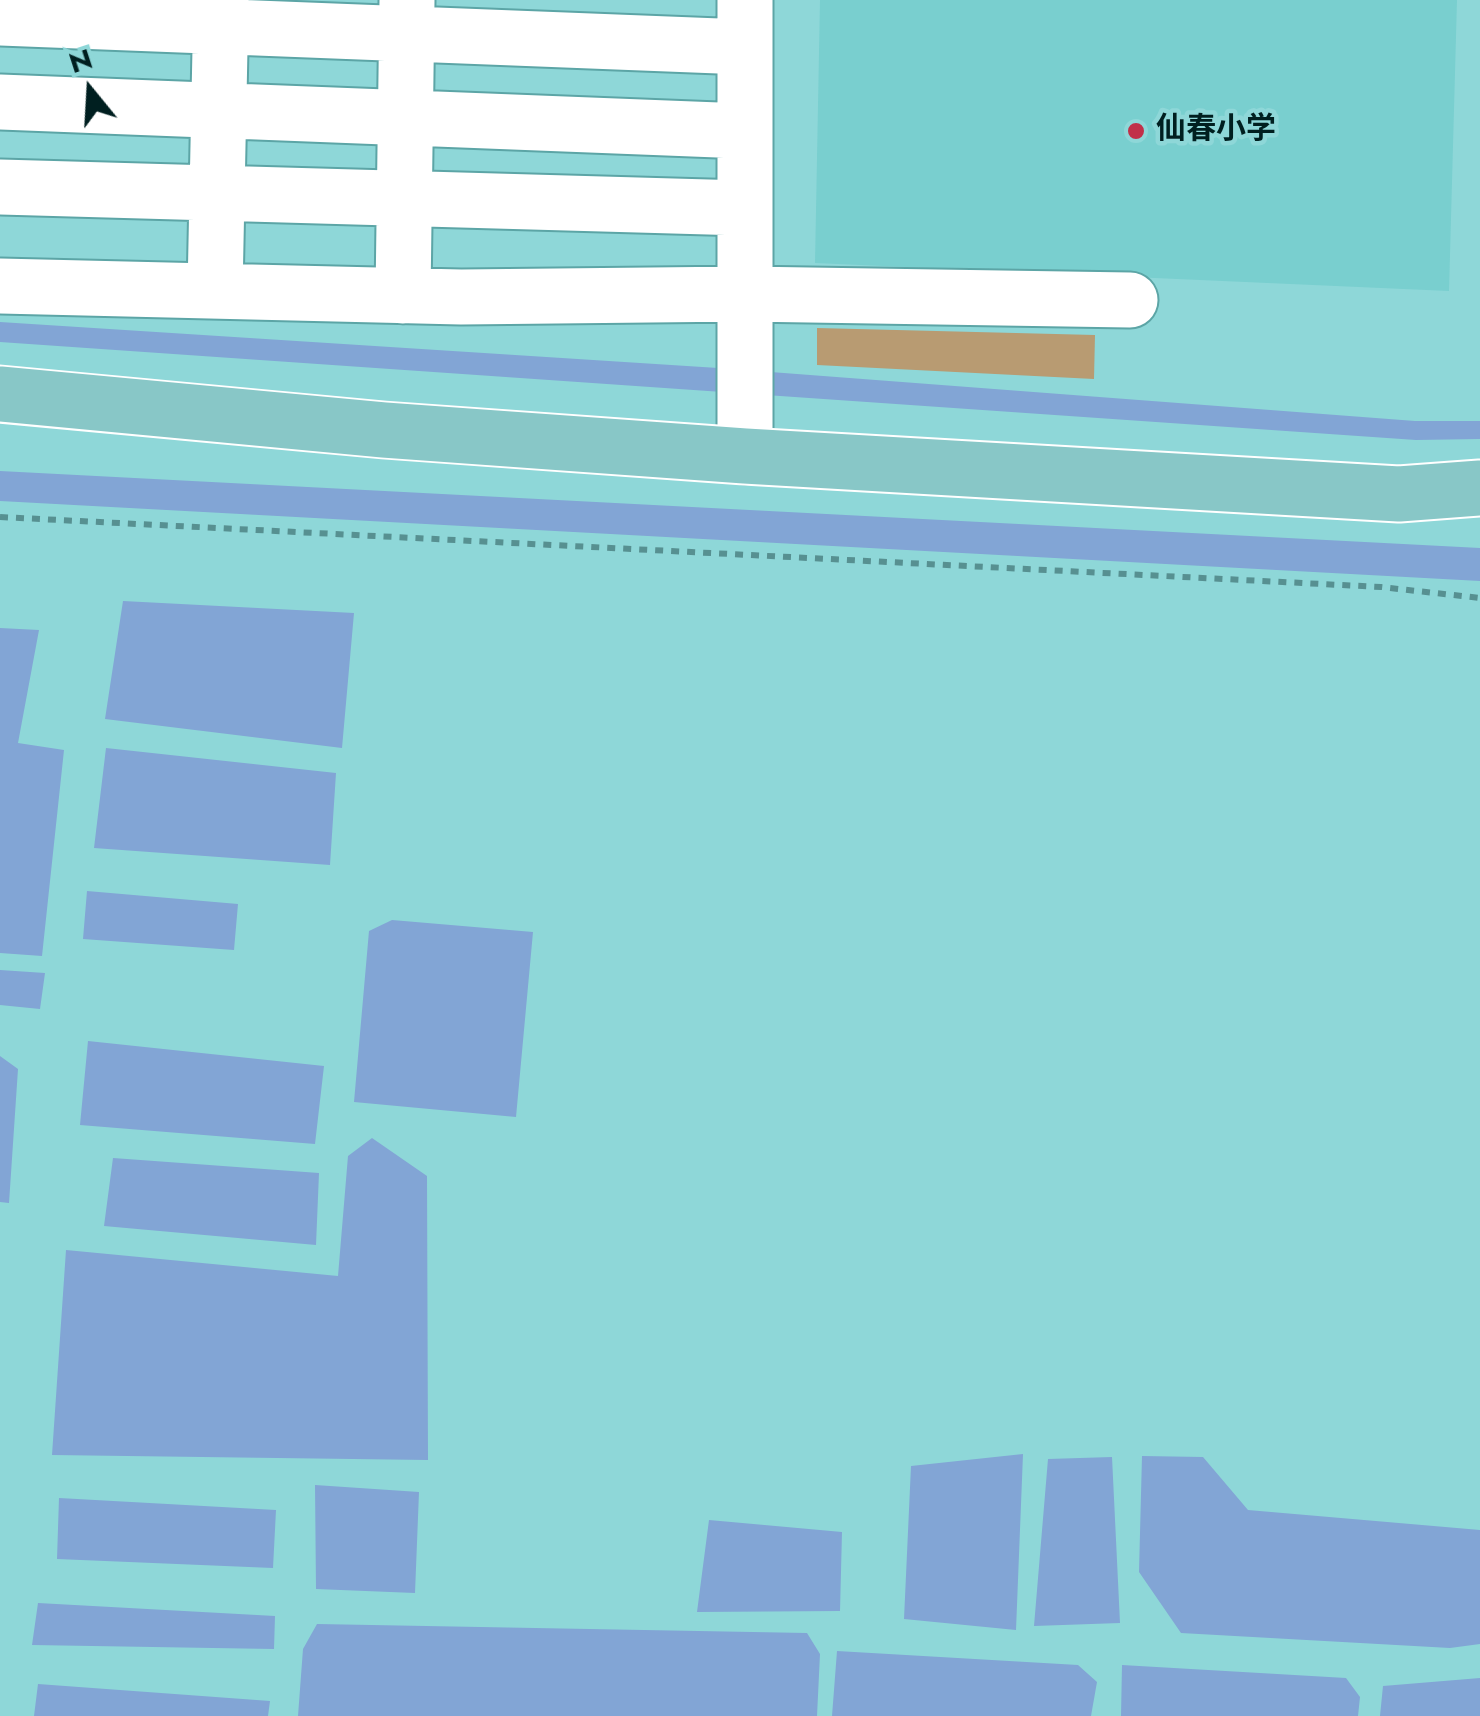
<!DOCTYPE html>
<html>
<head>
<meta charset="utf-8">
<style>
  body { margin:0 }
  #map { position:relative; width:1480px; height:1716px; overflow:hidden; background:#8ed7d8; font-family:Jost,sans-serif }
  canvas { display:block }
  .north { position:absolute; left:40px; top:40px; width:100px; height:100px; -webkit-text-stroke:8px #8ed7d8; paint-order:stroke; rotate:342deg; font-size:28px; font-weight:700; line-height:40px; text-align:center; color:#001f20 }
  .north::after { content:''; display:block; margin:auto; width:35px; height:45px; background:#001f20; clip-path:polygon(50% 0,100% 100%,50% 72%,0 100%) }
</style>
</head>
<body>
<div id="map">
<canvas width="1480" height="1716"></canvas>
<div class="north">N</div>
</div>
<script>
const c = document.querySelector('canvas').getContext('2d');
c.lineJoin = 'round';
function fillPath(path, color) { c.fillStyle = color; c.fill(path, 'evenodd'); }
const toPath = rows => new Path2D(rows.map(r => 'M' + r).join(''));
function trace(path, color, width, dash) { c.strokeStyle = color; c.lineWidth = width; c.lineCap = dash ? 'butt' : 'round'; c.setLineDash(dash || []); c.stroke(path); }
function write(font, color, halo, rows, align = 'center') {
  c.font = font + ' Jost,"Noto Sans SC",sans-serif'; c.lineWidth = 9; c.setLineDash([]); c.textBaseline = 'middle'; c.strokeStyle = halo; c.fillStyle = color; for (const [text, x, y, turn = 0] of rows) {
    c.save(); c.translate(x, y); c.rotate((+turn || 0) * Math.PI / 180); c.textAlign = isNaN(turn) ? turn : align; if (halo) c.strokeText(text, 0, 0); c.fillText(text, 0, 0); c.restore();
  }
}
const built = toPath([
  [820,0,1457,0,1449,291,815,263]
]);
const green = toPath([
  [817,328,1095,335,1094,379,817,365]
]);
const water = toPath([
  [0,322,718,368,1415,421,1480,421,1480,439,1416,440,0,342],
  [0,471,1480,548,1480,581,0,501],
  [123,601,354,613,342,748,105,719],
  [0,628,39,630,18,743,64,750,42,956,0,953],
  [106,748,336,773,330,865,94,848],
  [87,891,238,904,234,950,83,939],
  [392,920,533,932,516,1117,354,1102,369,931],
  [0,970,45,973,40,1009,0,1005],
  [88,1041,324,1066,315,1144,80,1125],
  [0,1056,18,1069,9,1203,0,1202],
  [372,1138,427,1176,428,1460,52,1455,66,1250,338,1276,348,1156],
  [113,1158,319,1173,316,1245,104,1226],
  [1023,1454,1016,1630,904,1619,911,1466],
  [1142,1456,1203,1457,1248,1510,1480,1530,1480,1644,1450,1648,1181,1633,1139,1572],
  [1112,1457,1120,1623,1034,1626,1048,1459],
  [315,1485,419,1492,415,1593,316,1589],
  [59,1498,276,1510,273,1568,57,1559],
  [709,1520,842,1532,840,1611,697,1612],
  [38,1603,275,1616,274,1649,32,1645],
  [317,1624,807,1633,820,1654,817,1716,298,1716,303,1649],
  [837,1651,1078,1665,1097,1682,1091,1716,832,1716],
  [1122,1665,1346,1678,1360,1697,1358,1716,1121,1716],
  [1480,1678,1480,1716,1380,1716,1383,1686],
  [38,1684,270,1701,268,1716,34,1716]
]);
const path = toPath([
  [0,517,1381,587,1480,598]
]);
const minor = toPath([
  [0,18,745,47],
  [0,102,744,131],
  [0,187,744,208],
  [0,286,461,297,745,294,1130,300],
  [215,291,221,0],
  [403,296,407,0],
  [745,456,745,0]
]);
const major = toPath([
  [0,394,384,430,745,456,1399,494,1480,488]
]);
const markers = [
  [1136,131,10,"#c13049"]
];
const poiNames = [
  ["仙春小学",1156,131]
];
fillPath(built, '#79cfcf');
fillPath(green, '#b89b72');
fillPath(water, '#82a5d5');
trace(minor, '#5ca5a6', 59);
trace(major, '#fff', 59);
trace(path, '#579091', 6, [8, 8]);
trace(minor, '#fff', 55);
trace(major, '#88c7c7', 55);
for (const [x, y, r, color] of markers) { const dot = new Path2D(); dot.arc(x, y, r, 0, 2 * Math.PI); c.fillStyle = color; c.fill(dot); trace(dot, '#8ed7d8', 4); }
write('bold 30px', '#001f20', '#8ed7d8', poiNames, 'left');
</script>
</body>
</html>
